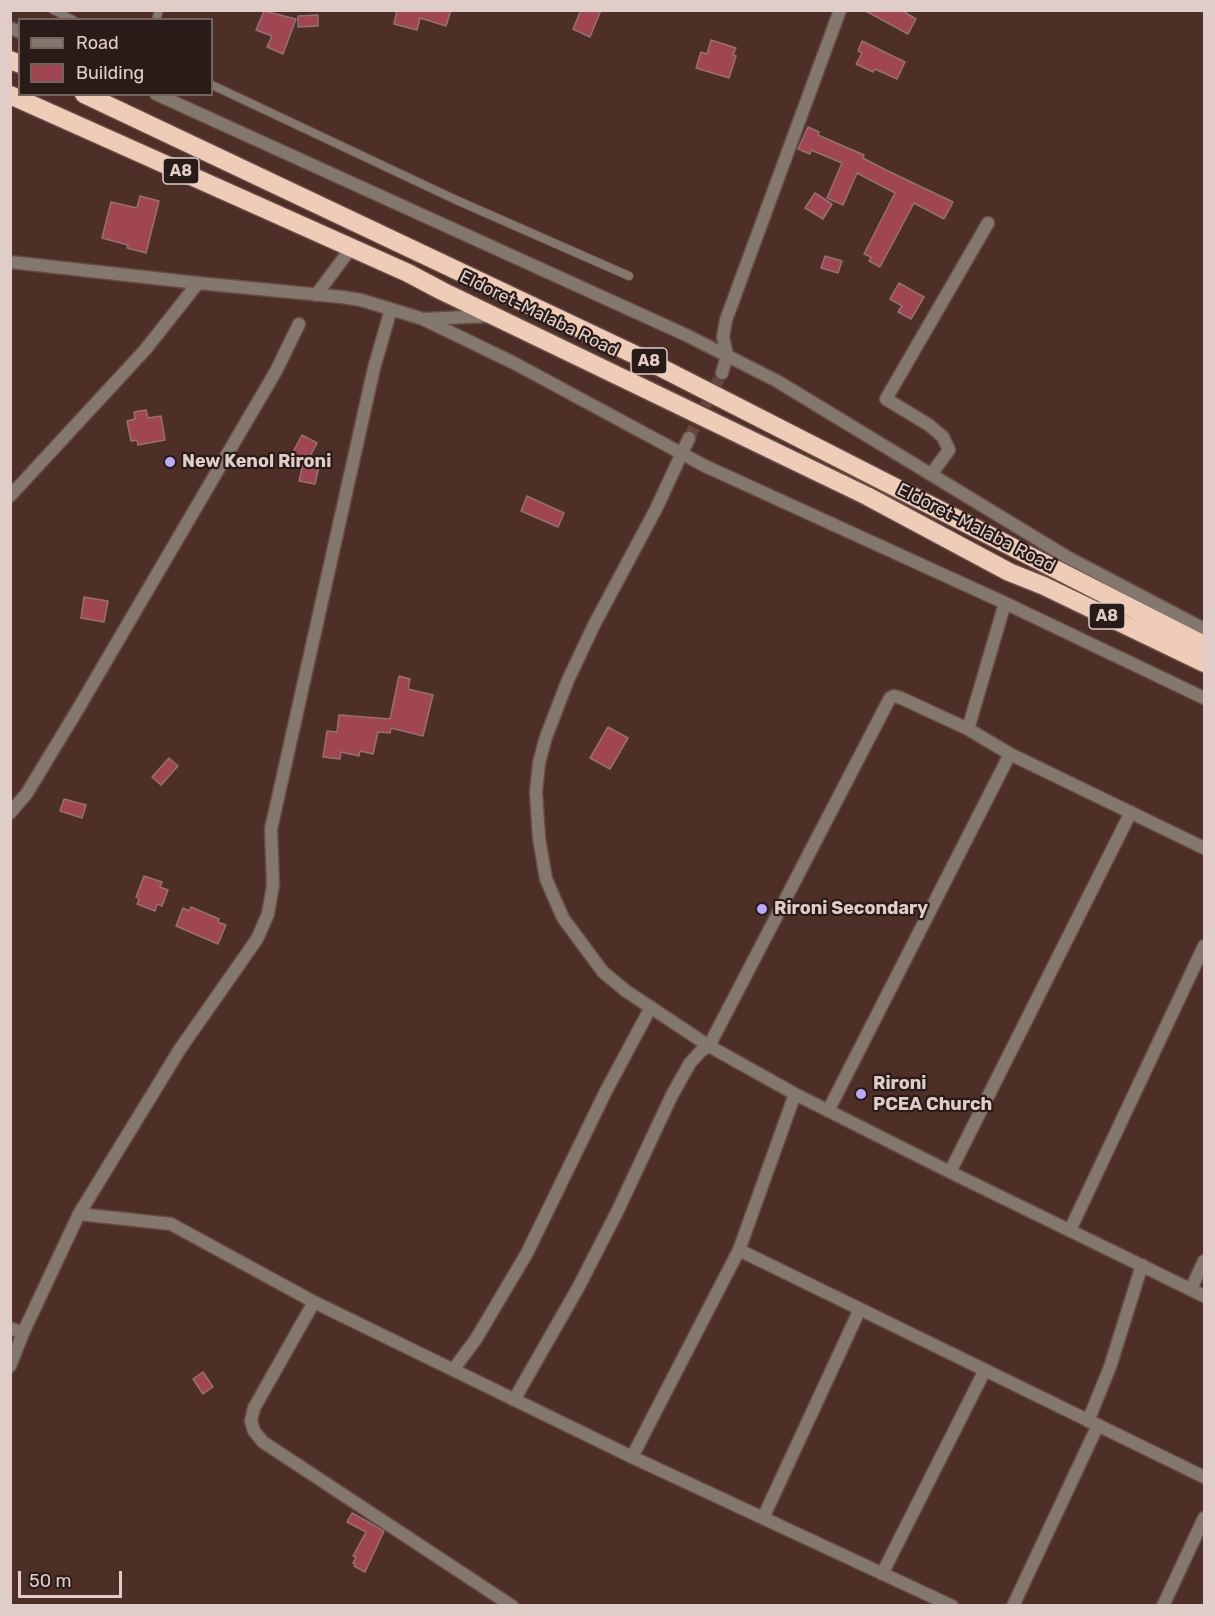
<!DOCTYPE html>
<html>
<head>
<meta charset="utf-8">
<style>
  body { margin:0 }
  #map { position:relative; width:1215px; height:1616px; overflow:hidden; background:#4e2f28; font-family:Rubik,sans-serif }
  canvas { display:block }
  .frame { position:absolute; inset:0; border:12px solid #e1cdc8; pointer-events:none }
  .legend { position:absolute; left:18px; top:18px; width:195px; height:78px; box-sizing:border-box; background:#291b18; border:2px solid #73625e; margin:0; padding:8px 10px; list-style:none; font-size:18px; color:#e1cdc8 }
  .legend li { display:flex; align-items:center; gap:12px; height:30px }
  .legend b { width:30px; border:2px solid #73625e }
  .scale { position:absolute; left:18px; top:1571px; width:104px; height:27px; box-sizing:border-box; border:3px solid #e1cdc8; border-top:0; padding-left:8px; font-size:18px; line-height:21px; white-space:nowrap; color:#e1cdc8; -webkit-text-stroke:4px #291b18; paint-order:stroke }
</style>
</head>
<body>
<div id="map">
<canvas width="1215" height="1616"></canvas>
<div class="frame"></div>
<ul class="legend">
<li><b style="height:8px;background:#84776e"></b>Road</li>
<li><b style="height:16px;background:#a04653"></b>Building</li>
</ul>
<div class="scale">50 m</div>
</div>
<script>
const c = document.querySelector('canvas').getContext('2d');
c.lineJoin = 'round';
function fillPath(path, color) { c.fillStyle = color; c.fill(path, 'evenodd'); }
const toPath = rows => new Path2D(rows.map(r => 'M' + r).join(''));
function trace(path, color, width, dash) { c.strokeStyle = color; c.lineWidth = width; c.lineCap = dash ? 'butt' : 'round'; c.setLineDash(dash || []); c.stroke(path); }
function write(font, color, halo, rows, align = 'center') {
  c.font = font + ' Rubik,sans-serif'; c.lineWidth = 4.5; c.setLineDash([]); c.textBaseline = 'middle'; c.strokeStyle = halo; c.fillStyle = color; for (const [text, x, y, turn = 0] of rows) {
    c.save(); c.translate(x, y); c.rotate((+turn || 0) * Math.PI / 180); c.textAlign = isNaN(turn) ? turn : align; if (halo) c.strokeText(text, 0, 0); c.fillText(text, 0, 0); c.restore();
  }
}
const building = toPath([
  [397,10,451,10,446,26,420,18,417,30,394,24,397,10],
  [581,10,601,10,590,37,573,29,581,10],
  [864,10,901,10,916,19,908,34,864,10],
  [264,11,296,19,283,54,267,47,272,36,256,30,264,11],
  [318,15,318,26,298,27,298,16,318,15],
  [711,40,736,48,733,55,736,56,729,78,696,68,701,52,707,54,711,40],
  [862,41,905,62,897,79,875,69,873,72,856,64,862,53,858,51,862,41],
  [808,127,819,132,818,135,864,155,863,158,886,170,953,202,944,219,914,203,880,267,869,261,871,257,864,254,895,193,857,173,843,205,827,198,842,163,811,150,810,154,798,149,808,127],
  [815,193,832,204,823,219,805,208,815,193],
  [140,196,159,201,146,253,127,248,128,245,102,238,111,202,137,208,140,196],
  [825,256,842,261,838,273,821,268,825,256],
  [899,283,924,297,911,319,898,312,902,306,890,299,899,283],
  [146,410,148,418,161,416,165,440,138,445,137,440,131,441,127,421,135,419,134,412,146,410],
  [302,435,317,443,308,460,320,462,315,484,299,481,304,460,292,454,302,435],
  [527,496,564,513,558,527,521,511,527,496],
  [84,597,108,601,104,622,81,618,84,597],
  [399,676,410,679,408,689,433,695,423,736,391,728,390,733,378,732,373,754,360,751,359,756,341,752,340,759,323,757,327,731,337,732,339,715,390,719,399,676],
  [608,727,628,738,610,769,590,758,608,727],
  [169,758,178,766,161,785,152,777,169,758],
  [64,799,86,805,82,818,60,811,64,799],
  [144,876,162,882,160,887,168,890,162,906,157,904,155,911,137,904,139,899,136,897,144,876],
  [191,907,219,919,218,922,226,925,218,944,176,926,183,908,189,911,191,907],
  [203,1372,213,1387,203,1394,193,1379,203,1372],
  [352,1513,384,1531,365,1572,354,1566,355,1564,353,1563,356,1557,353,1556,366,1532,347,1522,352,1513]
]);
const streetTunnel = toPath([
  [689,438,722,373]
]);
const lane = toPath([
  [53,10,73,20],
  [156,20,159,10],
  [212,85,454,199,629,276]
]);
const street = toPath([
  [10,28,20,32],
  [156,94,686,335,777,381,1067,557,1204,629],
  [10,262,198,283,342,297,361,300,423,319,514,363,705,466,1005,603,1204,698],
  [316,295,352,247],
  [425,319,489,316],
  [722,373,727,355,723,337,726,320,840,10],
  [689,438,656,509,594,625,568,680,546,737,539,763,536,792,539,838,546,879,563,918,603,972,626,991,709,1046,795,1094,950,1172,1204,1296],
  [932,473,949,450,943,437,929,425,886,399,988,223],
  [10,496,145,350,198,283],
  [968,729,1005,603],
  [10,813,27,793,78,709,276,371,299,324],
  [795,1094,739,1250,1204,1477],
  [828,1111,1010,754],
  [950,1172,1131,812],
  [79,1214,171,1224,314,1302,632,1457,952,1606],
  [1070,1230,1204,946],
  [1191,1289,1204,1261],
  [314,1302,254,1408,251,1421,254,1431,263,1442,512,1606],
  [10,1328,23,1333],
  [10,1366,23,1333,79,1214,180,1049,257,939,268,914,273,885,271,829,374,368,391,309],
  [453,1370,476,1339,527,1253,606,1091,651,1007],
  [514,1400,578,1288,618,1210,672,1095,690,1063,701,1051,709,1046,890,698,894,696,901,698,968,729,1010,754,1204,848],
  [1088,1421,1110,1367,1142,1265],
  [632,1457,739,1250],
  [763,1518,860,1309],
  [882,1574,985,1370],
  [1013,1606,1098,1425],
  [1163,1606,1204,1518]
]);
const highway = toPath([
  [10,60,20,64],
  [84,94,644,359,1204,645],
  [10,95,408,273,442,291,867,496,1009,572,1044,586,1204,663]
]);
const markers = [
  [170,462,6,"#bcaaf6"],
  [762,909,6,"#bcaaf6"],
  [861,1094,6,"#bcaaf6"]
];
const shields = [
  [181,171,36],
  [649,361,36],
  [1107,616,36]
];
const shieldNames = [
  ["A8",181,171],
  ["A8",649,361],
  ["A8",1107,616]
];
const streetNames = [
  ["Eldoret-Malaba Road",539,314,26],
  ["Eldoret-Malaba Road",976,528,27]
];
const poiNames = [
  ["New Kenol Rironi",182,462],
  ["Rironi Secondary",774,909],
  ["Rironi",873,1084],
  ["PCEA Church",873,1105]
];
fillPath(building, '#a04653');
trace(building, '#967073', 1.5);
trace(streetTunnel, '#644740', 12, [12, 6]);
trace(lane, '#684b45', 10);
trace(street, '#684b45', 15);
trace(highway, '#684b45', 21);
trace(lane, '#84776e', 8);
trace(street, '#84776e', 12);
trace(highway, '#eeccb8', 18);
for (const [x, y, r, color] of markers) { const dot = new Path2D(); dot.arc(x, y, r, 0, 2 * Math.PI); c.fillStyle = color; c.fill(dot); trace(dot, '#291b18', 2); }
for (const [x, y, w] of shields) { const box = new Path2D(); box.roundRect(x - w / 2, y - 13, w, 26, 4.5); c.fillStyle = '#291b18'; c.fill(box); trace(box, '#e1cdc8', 1.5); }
write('bold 16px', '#e1cdc8', null, shieldNames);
write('18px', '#e1cdc8', '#291b18', streetNames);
write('bold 18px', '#e1cdc8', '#291b18', poiNames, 'left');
</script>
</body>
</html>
